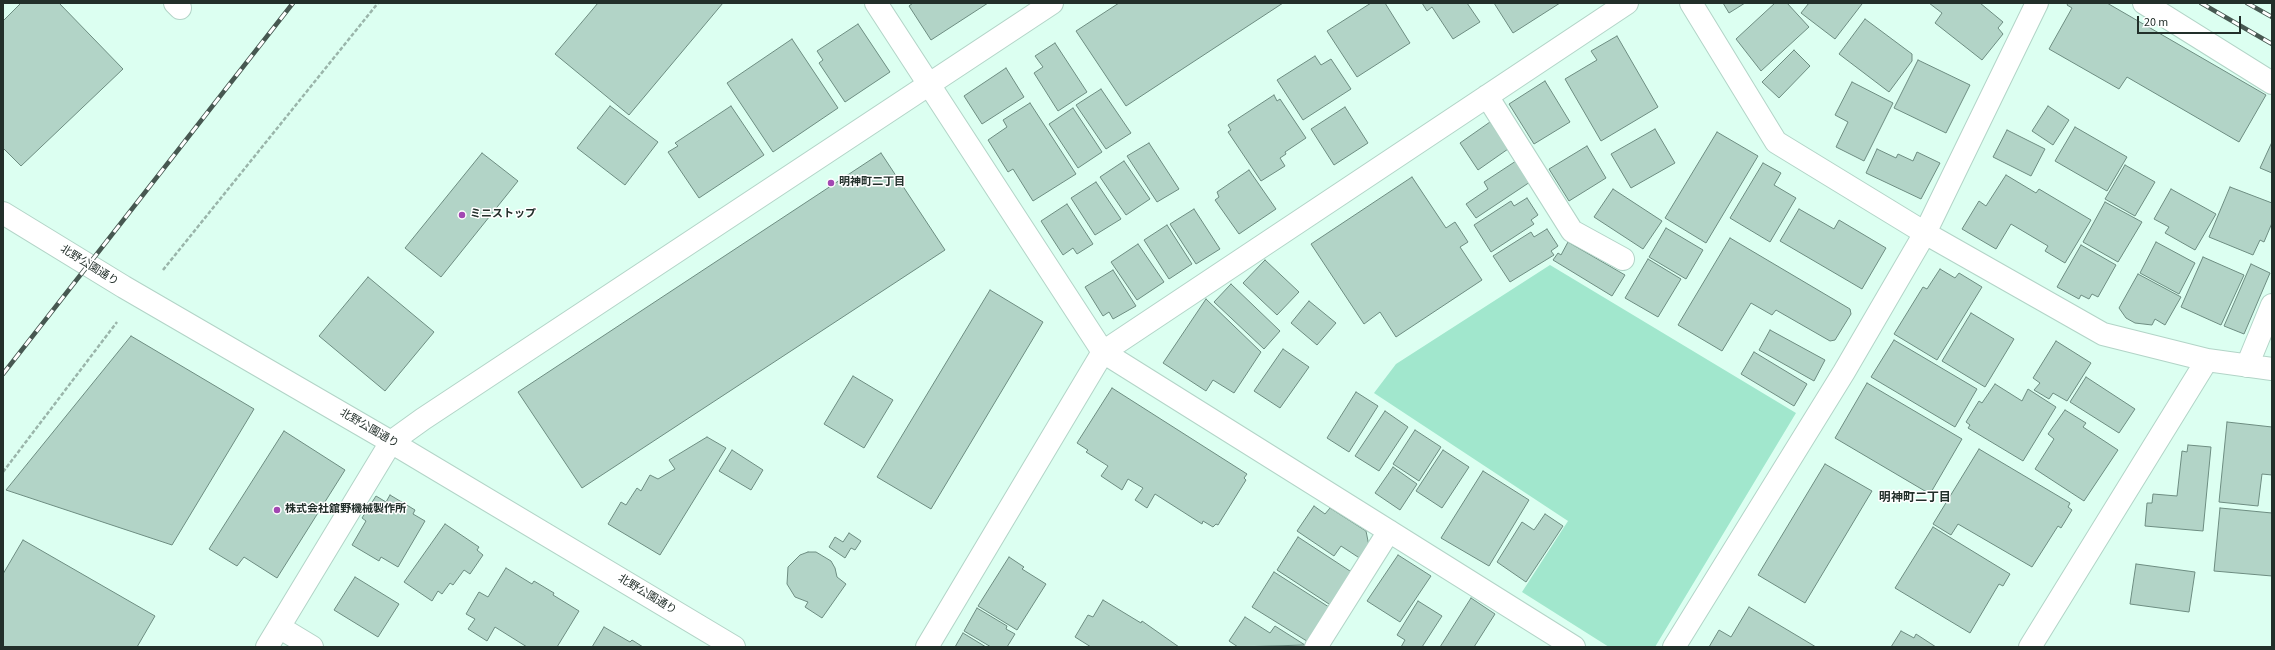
<!DOCTYPE html>
<html>
<head>
<meta charset="utf-8">
<style>
  body { margin:0 }
  #map { position:relative; width:2275px; height:650px; overflow:hidden; background:#dcfff1; font-family:"Source Sans 3",sans-serif }
  canvas { display:block }
  .frame { position:absolute; inset:0; border:4px solid #222f2a; pointer-events:none }
  .scale { position:absolute; left:2137px; top:16px; width:104px; height:18px; box-sizing:border-box; border:2px solid #222f2a; border-top:0; padding-left:5px; font-size:12px; line-height:14px; white-space:nowrap; color:#222f2a; -webkit-text-stroke:3px #fff; paint-order:stroke }
</style>
</head>
<body>
<div id="map">
<canvas width="2275" height="650"></canvas>
<div class="frame"></div>
<div class="scale">20 m</div>
</div>
<script>
const c = document.querySelector('canvas').getContext('2d');
c.lineJoin = 'round';
function fillPath(path, color) { c.fillStyle = color; c.fill(path, 'evenodd'); }
const toPath = rows => new Path2D(rows.map(r => 'M' + r).join(''));
function trace(path, color, width, dash) { c.strokeStyle = color; c.lineWidth = width; c.lineCap = dash ? 'butt' : 'round'; c.setLineDash(dash || []); c.stroke(path); }
function write(font, color, halo, rows, align = 'center') {
  c.font = font + ' "Source Sans 3","Noto Sans JP",sans-serif'; c.lineWidth = 3; c.setLineDash([]); c.textBaseline = 'middle'; c.strokeStyle = halo; c.fillStyle = color; for (const [text, x, y, turn = 0] of rows) {
    c.save(); c.translate(x, y); c.rotate((+turn || 0) * Math.PI / 180); c.textAlign = isNaN(turn) ? turn : align; if (halo) c.strokeText(text, 0, 0); c.fillText(text, 0, 0); c.restore();
  }
}
const green = toPath([
  [1550,265,1796,413,1655,647,1609,647,1522,592,1568,521,1374,393,1396,364]
]);
const building = toPath([
  [21,3,59,3,123,69,21,166,3,148,3,21,21,3],
  [598,3,723,3,629,115,555,54,598,3],
  [913,3,988,3,931,40,909,6,913,3],
  [1119,3,1283,3,1126,106,1076,31,1119,3],
  [1371,3,1385,3,1410,43,1357,77,1327,31,1371,3],
  [1422,3,1467,3,1480,22,1453,39,1432,7,1427,11,1422,3],
  [1494,3,1560,3,1513,33,1494,3],
  [1723,3,1745,3,1729,13,1723,3],
  [1775,3,1787,3,1809,27,1761,71,1736,39,1775,3],
  [1809,3,1862,3,1862,4,1835,39,1801,13,1809,3],
  [1929,3,1980,3,2003,22,1998,28,2003,34,1982,60,1935,23,1942,13,1929,3],
  [2068,3,2107,3,2266,95,2239,142,2127,77,2119,89,2049,49,2072,8,2067,5,2068,3],
  [1865,19,1912,54,1912,61,1889,92,1839,54,1865,19],
  [858,24,890,72,845,102,819,63,823,60,817,51,858,24],
  [1617,36,1658,107,1601,141,1565,79,1597,60,1591,51,1617,36],
  [792,39,838,108,773,152,727,83,792,39],
  [1055,43,1087,92,1058,111,1034,73,1043,67,1035,56,1055,43],
  [1794,50,1810,66,1779,98,1762,82,1794,50],
  [1315,56,1321,65,1331,59,1351,89,1303,120,1277,80,1315,56],
  [1918,60,1970,85,1946,133,1894,108,1918,60],
  [1006,68,1024,97,982,124,964,96,1006,68],
  [1545,81,1570,122,1534,144,1509,104,1545,81],
  [1852,82,1893,103,1864,161,1836,147,1848,122,1835,115,1852,82],
  [1101,89,1131,133,1106,149,1076,105,1101,89],
  [1274,95,1277,101,1280,99,1306,138,1285,152,1286,154,1280,158,1285,166,1261,181,1228,132,1231,130,1228,125,1274,95],
  [1030,103,1076,174,1033,201,1013,169,1008,172,988,140,1007,127,1003,120,1030,103],
  [610,106,658,142,625,185,577,148,610,106],
  [731,106,764,155,699,198,668,152,678,146,675,143,731,106],
  [2048,106,2069,120,2053,145,2032,131,2048,106],
  [1345,107,1368,143,1334,165,1311,129,1345,107],
  [1073,108,1102,152,1078,168,1049,124,1073,108],
  [1490,122,1508,149,1478,170,1460,143,1490,122],
  [2075,127,2127,157,2107,191,2055,161,2075,127],
  [1655,129,1675,163,1631,188,1611,154,1655,129],
  [2007,130,2045,149,2031,176,1993,157,2007,130],
  [1717,132,1758,156,1706,243,1665,218,1717,132],
  [2272,142,2272,173,2260,168,2272,142],
  [1149,143,1179,189,1157,202,1127,156,1149,143],
  [1587,146,1606,178,1569,201,1549,169,1587,146],
  [1877,149,1896,158,1898,154,1913,161,1917,152,1940,163,1921,199,1866,173,1877,149],
  [482,153,518,181,441,277,405,248,482,153],
  [881,153,945,250,582,488,518,392,881,153],
  [1124,161,1150,199,1126,215,1100,177,1124,161],
  [1516,161,1530,182,1476,218,1466,204,1488,189,1484,182,1516,161],
  [1763,163,1781,173,1774,185,1796,198,1770,242,1730,218,1763,163],
  [2125,165,2155,182,2135,216,2105,199,2125,165],
  [1249,170,1276,209,1239,234,1215,200,1219,197,1217,192,1249,170],
  [2006,175,2036,193,2039,189,2091,220,2065,263,2045,251,2048,246,2011,224,1996,249,1962,229,1979,201,1986,206,2006,175],
  [1412,177,1446,228,1455,222,1468,242,1460,247,1482,280,1396,337,1380,312,1364,324,1311,244,1412,177],
  [1096,182,1121,219,1095,235,1071,198,1096,182],
  [2230,187,2272,203,2272,223,2264,242,2260,240,2253,255,2209,237,2230,187],
  [1613,189,1662,221,1643,249,1594,217,1613,189],
  [2171,189,2216,214,2195,250,2165,233,2169,227,2154,219,2171,189],
  [1527,198,1538,215,1531,220,1534,224,1491,252,1474,225,1511,201,1514,206,1527,198],
  [2105,202,2142,222,2118,262,2083,242,2105,202],
  [1067,204,1093,244,1077,254,1073,248,1063,255,1041,221,1067,204],
  [1194,209,1220,249,1196,264,1170,224,1194,209],
  [1799,209,1834,229,1839,220,1886,248,1862,289,1780,241,1799,209],
  [1167,225,1192,264,1169,279,1144,240,1167,225],
  [1666,228,1703,250,1686,279,1649,257,1666,228],
  [1547,229,1558,246,1551,251,1554,255,1510,282,1493,256,1531,232,1534,237,1547,229],
  [1730,238,1850,309,1851,314,1835,340,1830,341,1776,310,1772,315,1751,303,1722,351,1678,325,1730,238],
  [1568,242,1625,275,1612,296,1553,260,1558,253,1561,255,1568,242],
  [2156,242,2195,263,2179,294,2140,273,2156,242],
  [1138,244,1164,282,1137,300,1111,262,1138,244],
  [2081,245,2116,265,2098,297,2092,294,2089,299,2081,295,2079,299,2057,287,2081,245],
  [2203,257,2244,275,2221,325,2181,307,2203,257],
  [1648,259,1681,279,1658,317,1625,298,1648,259],
  [1265,260,1299,292,1277,315,1243,283,1265,260],
  [2251,264,2270,273,2244,334,2224,326,2251,264],
  [1940,269,1955,278,1959,273,1982,287,1937,360,1894,334,1923,287,1927,289,1940,269],
  [1113,270,1136,306,1113,319,1109,312,1103,316,1085,287,1113,270],
  [2138,274,2181,297,2165,325,2155,319,2152,325,2135,323,2126,318,2119,308,2138,274],
  [368,277,434,332,385,391,319,336,368,277],
  [1231,284,1280,331,1264,349,1214,302,1231,284],
  [990,290,1043,322,931,509,877,477,990,290],
  [1206,299,1261,352,1234,393,1213,380,1206,391,1163,363,1206,299],
  [1309,301,1336,323,1317,345,1291,323,1309,301],
  [1971,313,2014,339,1985,387,1942,361,1971,313],
  [1770,330,1825,360,1814,381,1759,350,1770,330],
  [131,336,254,409,172,545,6,490,131,336],
  [1894,340,1977,389,1955,427,1871,377,1894,340],
  [2056,341,2091,363,2067,401,2053,393,2049,399,2034,390,2040,383,2033,378,2056,341],
  [1283,349,1309,367,1280,408,1254,391,1283,349],
  [1754,352,1807,384,1794,406,1741,374,1754,352],
  [853,376,893,400,864,448,824,424,853,376],
  [2086,377,2135,409,2119,433,2070,402,2086,377],
  [1867,383,1962,439,1930,494,1835,438,1867,383],
  [1995,384,2022,401,2028,389,2056,407,2023,461,1968,428,1970,425,1966,422,1979,401,1982,403,1995,384],
  [1112,388,1247,474,1244,478,1246,480,1218,525,1216,524,1213,527,1203,521,1202,524,1155,494,1147,508,1135,500,1143,488,1128,479,1122,490,1101,476,1108,466,1086,452,1088,450,1077,443,1112,388],
  [1356,392,1378,406,1349,452,1327,438,1356,392],
  [2065,410,2086,423,2083,427,2118,450,2084,501,2035,469,2054,439,2048,434,2065,410],
  [1385,411,1408,427,1379,471,1355,456,1385,411],
  [2227,422,2272,427,2272,475,2262,474,2258,506,2219,502,2227,422],
  [1415,430,1441,447,1419,481,1393,464,1415,430],
  [284,431,345,470,277,578,244,557,237,566,209,549,284,431],
  [707,437,726,448,660,555,608,524,621,502,626,505,637,488,641,491,650,475,658,479,675,469,669,460,707,437],
  [2188,445,2211,447,2203,531,2145,526,2147,503,2152,503,2153,494,2177,496,2182,451,2187,452,2188,445],
  [1979,449,2070,503,2068,507,2072,510,2061,528,2058,526,2032,567,1958,524,1951,535,1933,524,1979,449],
  [732,450,763,470,751,490,719,471,732,450],
  [1443,450,1469,467,1442,508,1416,491,1443,450],
  [1825,464,1872,491,1805,603,1758,575,1825,464],
  [1393,467,1417,484,1400,510,1375,493,1393,467],
  [1483,471,1529,500,1489,566,1441,538,1483,471],
  [390,495,415,510,413,514,425,521,398,567,381,557,379,561,352,545,366,521,362,518,376,496,386,502,390,495],
  [1314,506,1325,514,1330,508,1366,531,1369,546,1361,559,1341,546,1334,556,1297,531,1314,506],
  [2220,508,2272,513,2272,576,2214,571,2220,508],
  [1545,514,1563,526,1526,582,1497,562,1522,522,1534,530,1545,514],
  [445,524,479,547,477,550,483,555,470,574,464,570,453,585,450,583,442,594,438,591,432,601,404,582,445,524],
  [1933,527,2010,574,2003,586,1999,584,1970,633,1895,588,1933,527],
  [849,533,861,541,855,550,851,548,845,558,829,547,835,537,843,542,849,533],
  [1298,537,1353,573,1332,606,1277,570,1298,537],
  [23,540,155,616,137,647,3,647,3,574,23,540],
  [808,552,816,552,831,561,835,568,837,577,846,584,822,618,805,607,808,602,795,597,787,584,788,567,800,555,808,552],
  [1398,555,1431,576,1400,622,1367,601,1398,555],
  [1009,557,1024,567,1022,569,1046,584,1017,630,978,606,1009,557],
  [2136,564,2195,572,2189,612,2130,604,2136,564],
  [506,568,532,584,534,581,554,593,553,595,579,611,557,647,527,647,495,627,487,641,468,629,475,619,466,614,479,592,488,597,506,568],
  [1274,572,1332,609,1310,643,1252,607,1274,572],
  [355,577,399,604,378,637,334,610,355,577],
  [1471,598,1495,614,1474,647,1440,647,1471,598],
  [1103,600,1141,623,1142,621,1179,647,1091,647,1075,637,1088,615,1093,617,1103,600],
  [1418,601,1442,616,1422,647,1401,647,1405,640,1397,635,1418,601],
  [1749,607,1816,647,1709,647,1719,630,1731,637,1749,607],
  [977,608,1007,626,1006,629,1015,634,1007,647,991,647,964,631,977,608],
  [1245,617,1270,633,1275,626,1305,645,1238,647,1229,641,1245,617],
  [604,627,630,642,632,640,643,647,592,647,604,627],
  [1901,631,1914,638,1916,634,1936,647,1891,647,1901,631],
  [963,633,986,647,955,647,963,633]
]);
const path = toPath([
  [163,270,378,3],
  [3,472,117,322]
]);
const minor = toPath([
  [175,3,180,8],
  [876,3,1103,352,1574,647],
  [1691,3,1776,142,1925,233,2103,334,2207,360,2272,369],
  [2144,3,2272,83],
  [1487,96,1572,231,1623,259],
  [3,213,124,287,391,442,734,647],
  [2247,366,2272,305],
  [279,627,312,647],
  [267,647,391,442,423,419,1052,3],
  [927,647,1103,352,1627,3],
  [1316,647,1389,531],
  [1674,647,1844,372,1925,233,2037,3],
  [2030,647,2207,360]
]);
const rail = toPath([
  [2201,3,2272,44],
  [2247,3,2272,17],
  [3,374,293,3]
]);
const markers = [
  [831,183,4,"#a247b2"],
  [462,215,4,"#a247b2"],
  [277,510,4,"#a247b2"]
];
const poiNames = [
  ["明神町二丁目",839,183],
  ["ミニストップ",470,215],
  ["株式会社舘野機械製作所",285,510]
];
const streetNames = [
  ["北野公園通り",89,266,32],
  ["北野公園通り",369,429,30],
  ["北野公園通り",647,595,31]
];
const neighbourhoodNames = [
  ["明神町二丁目",1915,498]
];
fillPath(green, '#a1e7cd');
fillPath(building, '#b2d4c7');
trace(building, '#6d8d81', 1);
trace(minor, '#b2d4c7', 24);
trace(path, '#9ab5aa', 2.5, [4, 2]);
trace(minor, '#fff', 22);
trace(rail, '#475851', 4.5);
trace(rail, '#fff', 3, [9]);
for (const [x, y, r, color] of markers) { const dot = new Path2D(); dot.arc(x, y, r, 0, 2 * Math.PI); c.fillStyle = color; c.fill(dot); trace(dot, '#fff', 1.5); }
write('bold 11px', '#222f2a', '#fff', poiNames, 'left');
write('11px', '#222f2a', '#fff', streetNames);
write('bold 12px', '#222f2a', '#fff', neighbourhoodNames);
</script>
</body>
</html>
